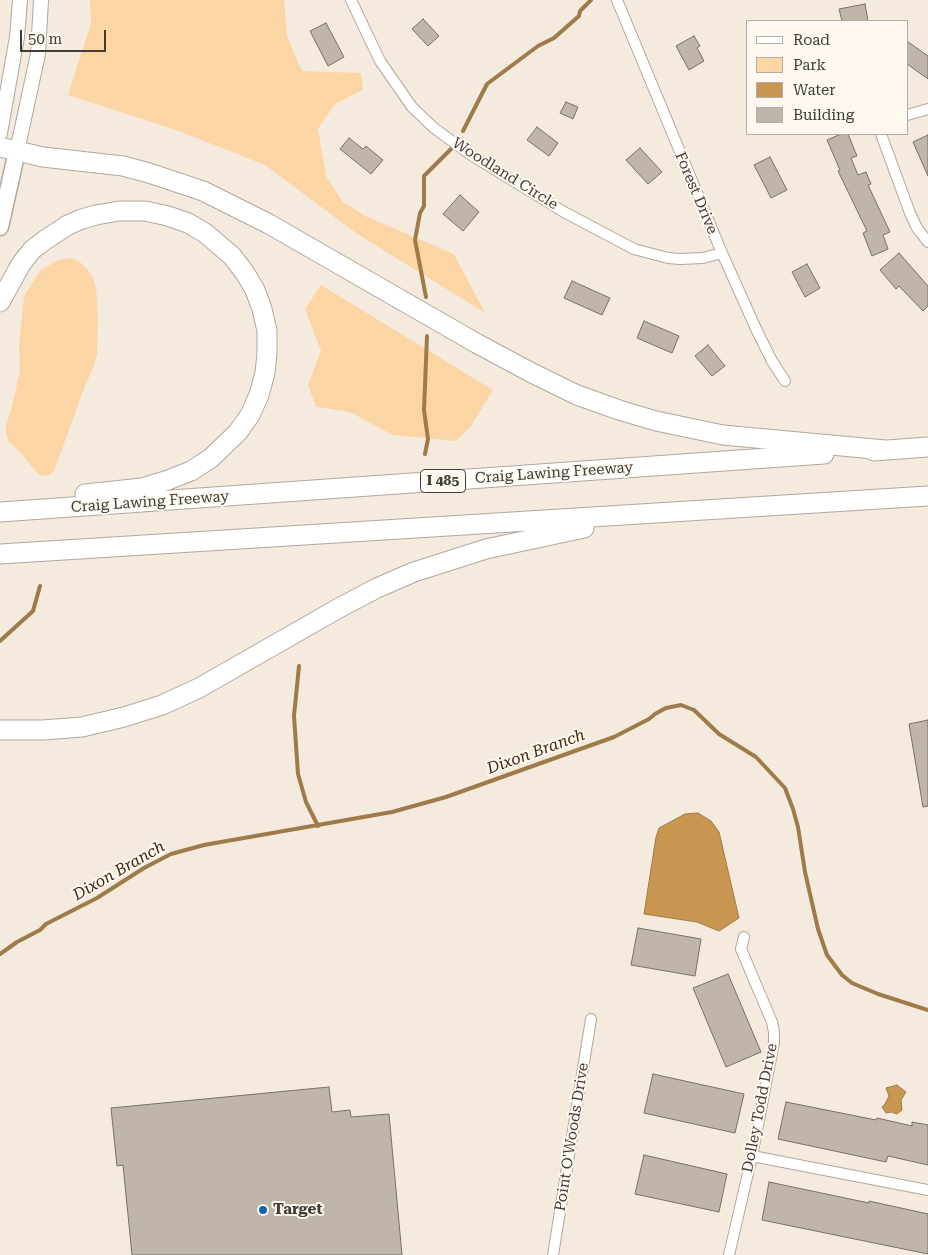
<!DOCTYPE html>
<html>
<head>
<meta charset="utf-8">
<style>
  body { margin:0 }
  #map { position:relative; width:928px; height:1255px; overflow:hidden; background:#f5eade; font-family:"Roboto Serif",serif }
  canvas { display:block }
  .legend { position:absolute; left:746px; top:20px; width:162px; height:115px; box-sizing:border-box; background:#fef8f1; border:1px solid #b2ada7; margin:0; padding:6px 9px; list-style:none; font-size:15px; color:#403c37 }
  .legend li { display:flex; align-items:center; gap:10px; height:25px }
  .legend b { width:25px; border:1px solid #b2ada7 }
  .scale { position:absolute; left:20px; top:30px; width:86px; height:22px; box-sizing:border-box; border:2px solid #403c37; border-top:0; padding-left:6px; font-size:15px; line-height:18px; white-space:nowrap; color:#403c37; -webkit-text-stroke:4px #fef8f1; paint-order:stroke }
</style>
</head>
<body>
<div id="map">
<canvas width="928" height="1255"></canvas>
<ul class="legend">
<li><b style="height:6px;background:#fff"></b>Road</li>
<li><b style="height:14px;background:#fcd5a5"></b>Park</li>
<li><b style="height:14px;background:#c99652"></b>Water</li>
<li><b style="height:14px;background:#bfb5a9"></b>Building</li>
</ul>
<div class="scale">50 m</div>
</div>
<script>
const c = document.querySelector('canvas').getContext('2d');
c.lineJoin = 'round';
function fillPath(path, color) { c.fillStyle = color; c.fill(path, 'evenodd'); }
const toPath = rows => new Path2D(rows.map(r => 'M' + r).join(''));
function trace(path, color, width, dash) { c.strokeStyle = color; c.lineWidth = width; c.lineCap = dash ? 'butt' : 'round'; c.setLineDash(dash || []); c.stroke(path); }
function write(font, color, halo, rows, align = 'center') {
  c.font = font + ' "Roboto Serif",serif'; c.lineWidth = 4; c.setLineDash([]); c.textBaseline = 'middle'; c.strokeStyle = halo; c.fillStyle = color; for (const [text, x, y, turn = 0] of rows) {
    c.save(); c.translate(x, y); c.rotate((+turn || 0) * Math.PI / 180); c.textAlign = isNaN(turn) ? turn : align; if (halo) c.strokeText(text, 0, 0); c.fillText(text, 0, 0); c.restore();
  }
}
const green = toPath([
  [90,0,284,0,287,36,302,71,361,73,363,90,335,104,318,129,326,176,342,201,365,216,454,254,485,313,356,233,265,165,179,131,68,95,91,23],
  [71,258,81,263,87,269,92,276,96,288,98,319,97,354,95,363,85,386,54,471,49,475,43,476,38,474,21,453,9,442,6,434,6,425,11,410,20,371,19,344,24,296,40,271,56,261],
  [321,285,493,390,471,426,456,441,393,435,350,412,316,407,308,385,321,351,305,309]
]);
const water = toPath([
  [698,813,711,821,719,832,739,918,719,931,697,922,644,914,656,837,659,828,685,814,698,813],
  [897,1085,906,1092,901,1100,902,1110,897,1114,891,1112,886,1113,882,1107,885,1104,889,1096,886,1088,897,1085]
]);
const stream = toPath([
  [463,131,487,84,538,46,554,38,579,16,580,11,591,0],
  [426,297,415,240,420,213,424,206,424,176,451,149],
  [425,454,428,439,424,410,427,336],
  [0,641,33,611,40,586],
  [299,666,294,716,298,774,306,802,318,826],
  [0,954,17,942,40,930,46,924,97,898,144,868,171,854,204,845,392,812,446,797,614,737,649,719,655,714,666,708,681,705,694,710,719,734,756,757,785,788,793,809,798,827,805,872,818,929,827,955,842,975,852,983,878,994,928,1010]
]);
const building = toPath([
  [865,4,868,21,842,21,839,9,865,4],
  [423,19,439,36,428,46,412,29,423,19],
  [326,23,344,57,328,66,310,31,326,23],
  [694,36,700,46,697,48,704,61,689,70,676,46,694,36],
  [907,41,928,56,928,79,907,64,907,41],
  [566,102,578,107,573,119,560,113,566,102],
  [537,127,558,143,549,156,527,140,537,127],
  [841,134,848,134,857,156,851,158,858,175,866,172,871,184,868,185,890,232,883,235,888,249,872,256,863,233,867,231,838,171,840,170,827,140,841,134],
  [928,135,928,176,913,142,928,135],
  [349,138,363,149,366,146,383,160,371,174,340,149,349,138],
  [640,148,662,172,648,184,626,160,640,148],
  [770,157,787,190,771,198,754,165,770,157],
  [460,195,479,212,463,231,443,214,460,195],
  [899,253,928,286,928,306,923,311,899,286,896,289,880,270,899,253],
  [807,264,820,288,805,297,792,272,807,264],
  [572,281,610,298,602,315,564,298,572,281],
  [644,321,679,336,672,353,637,338,644,321],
  [708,345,725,366,712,376,695,356,708,345],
  [928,720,928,806,923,807,909,724,928,720],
  [638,928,701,939,695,976,631,965,638,928],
  [728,974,761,1052,726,1067,693,988,728,974],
  [653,1074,744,1094,735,1133,644,1113,653,1074],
  [329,1087,332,1112,350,1110,351,1117,389,1114,402,1255,132,1255,123,1165,117,1166,111,1108,329,1087],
  [786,1102,876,1120,877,1118,912,1126,912,1122,928,1125,928,1165,888,1156,886,1162,778,1139,786,1102],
  [644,1155,727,1174,719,1212,635,1194,644,1155],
  [769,1182,869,1203,869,1201,928,1214,928,1254,762,1220,769,1182]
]);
const minor = toPath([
  [351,0,380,61,412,107,434,128,471,155,564,212,634,249,668,258,680,259,703,258,722,253],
  [617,0,722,253,757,331,772,361,785,381],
  [907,115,928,109],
  [881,134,910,213,917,228,928,242],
  [752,1156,928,1190],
  [553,1255,591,1019],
  [729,1255,752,1156,774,1042,774,1032,772,1022,741,949,744,937]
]);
const secondary = toPath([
  [0,133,17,37,20,0],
  [17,151,38,54,41,0]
]);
const primary = toPath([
  [0,227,17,151]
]);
const motorway = toPath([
  [0,147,43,157,123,166,149,173,203,191,269,224,476,343,532,373,577,395,619,410,656,421,723,435,885,450],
  [0,302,21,264,32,250,45,240,68,225,82,219,96,215,119,211,145,211,168,216,188,223,205,233,232,256,245,273,255,290,262,309,267,331,267,354,265,373,259,395,250,415,238,432,211,458,191,471,168,480,142,488,85,494],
  [874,451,928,447],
  [0,512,824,454],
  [0,554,928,496],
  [0,730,43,730,82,727,124,717,162,705,199,688,339,608,377,588,414,572,486,549,584,528]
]);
const markers = [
  [263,1210,5,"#1365b3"]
];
const shields = [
  [443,481,45]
];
const shieldNames = [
  ["I 485",443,481]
];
const streetNames = [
  ["Woodland Circle",505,174,32],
  ["Forest Drive",696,193,67],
  ["Craig Lawing Freeway",554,473,-4],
  ["Craig Lawing Freeway",150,502,-4],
  ["Dolley Todd Drive",760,1108,-79],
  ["Point O'Woods Drive",572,1137,-81]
];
const poiNames = [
  ["Target",273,1210]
];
const waterNames = [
  ["Dixon Branch",536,752,-20],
  ["Dixon Branch",119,871,-30]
];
fillPath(green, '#fcd5a5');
fillPath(water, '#c99652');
trace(water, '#a07b4a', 1);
trace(stream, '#a07b4a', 4);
fillPath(building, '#bfb5a9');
trace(building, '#797065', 1);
trace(minor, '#b1a79b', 12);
trace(secondary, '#b1a79b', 16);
trace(primary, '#b1a79b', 19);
trace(motorway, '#b1a79b', 21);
trace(minor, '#fff', 10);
trace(secondary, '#fff', 14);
trace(primary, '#fff', 16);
trace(motorway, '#fff', 19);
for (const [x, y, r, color] of markers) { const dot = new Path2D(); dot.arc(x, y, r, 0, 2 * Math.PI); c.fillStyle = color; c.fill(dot); trace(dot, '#fef8f1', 2); }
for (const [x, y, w] of shields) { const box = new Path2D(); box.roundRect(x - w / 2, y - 11.5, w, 23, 4); c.fillStyle = '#fef8f1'; c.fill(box); trace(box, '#403c37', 1); }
write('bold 14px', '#403c37', null, shieldNames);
write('15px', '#403c37', '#fef8f1', streetNames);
write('bold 15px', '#403c37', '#fef8f1', poiNames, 'left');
write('italic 16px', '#3e290a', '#fef8f1', waterNames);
</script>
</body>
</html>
